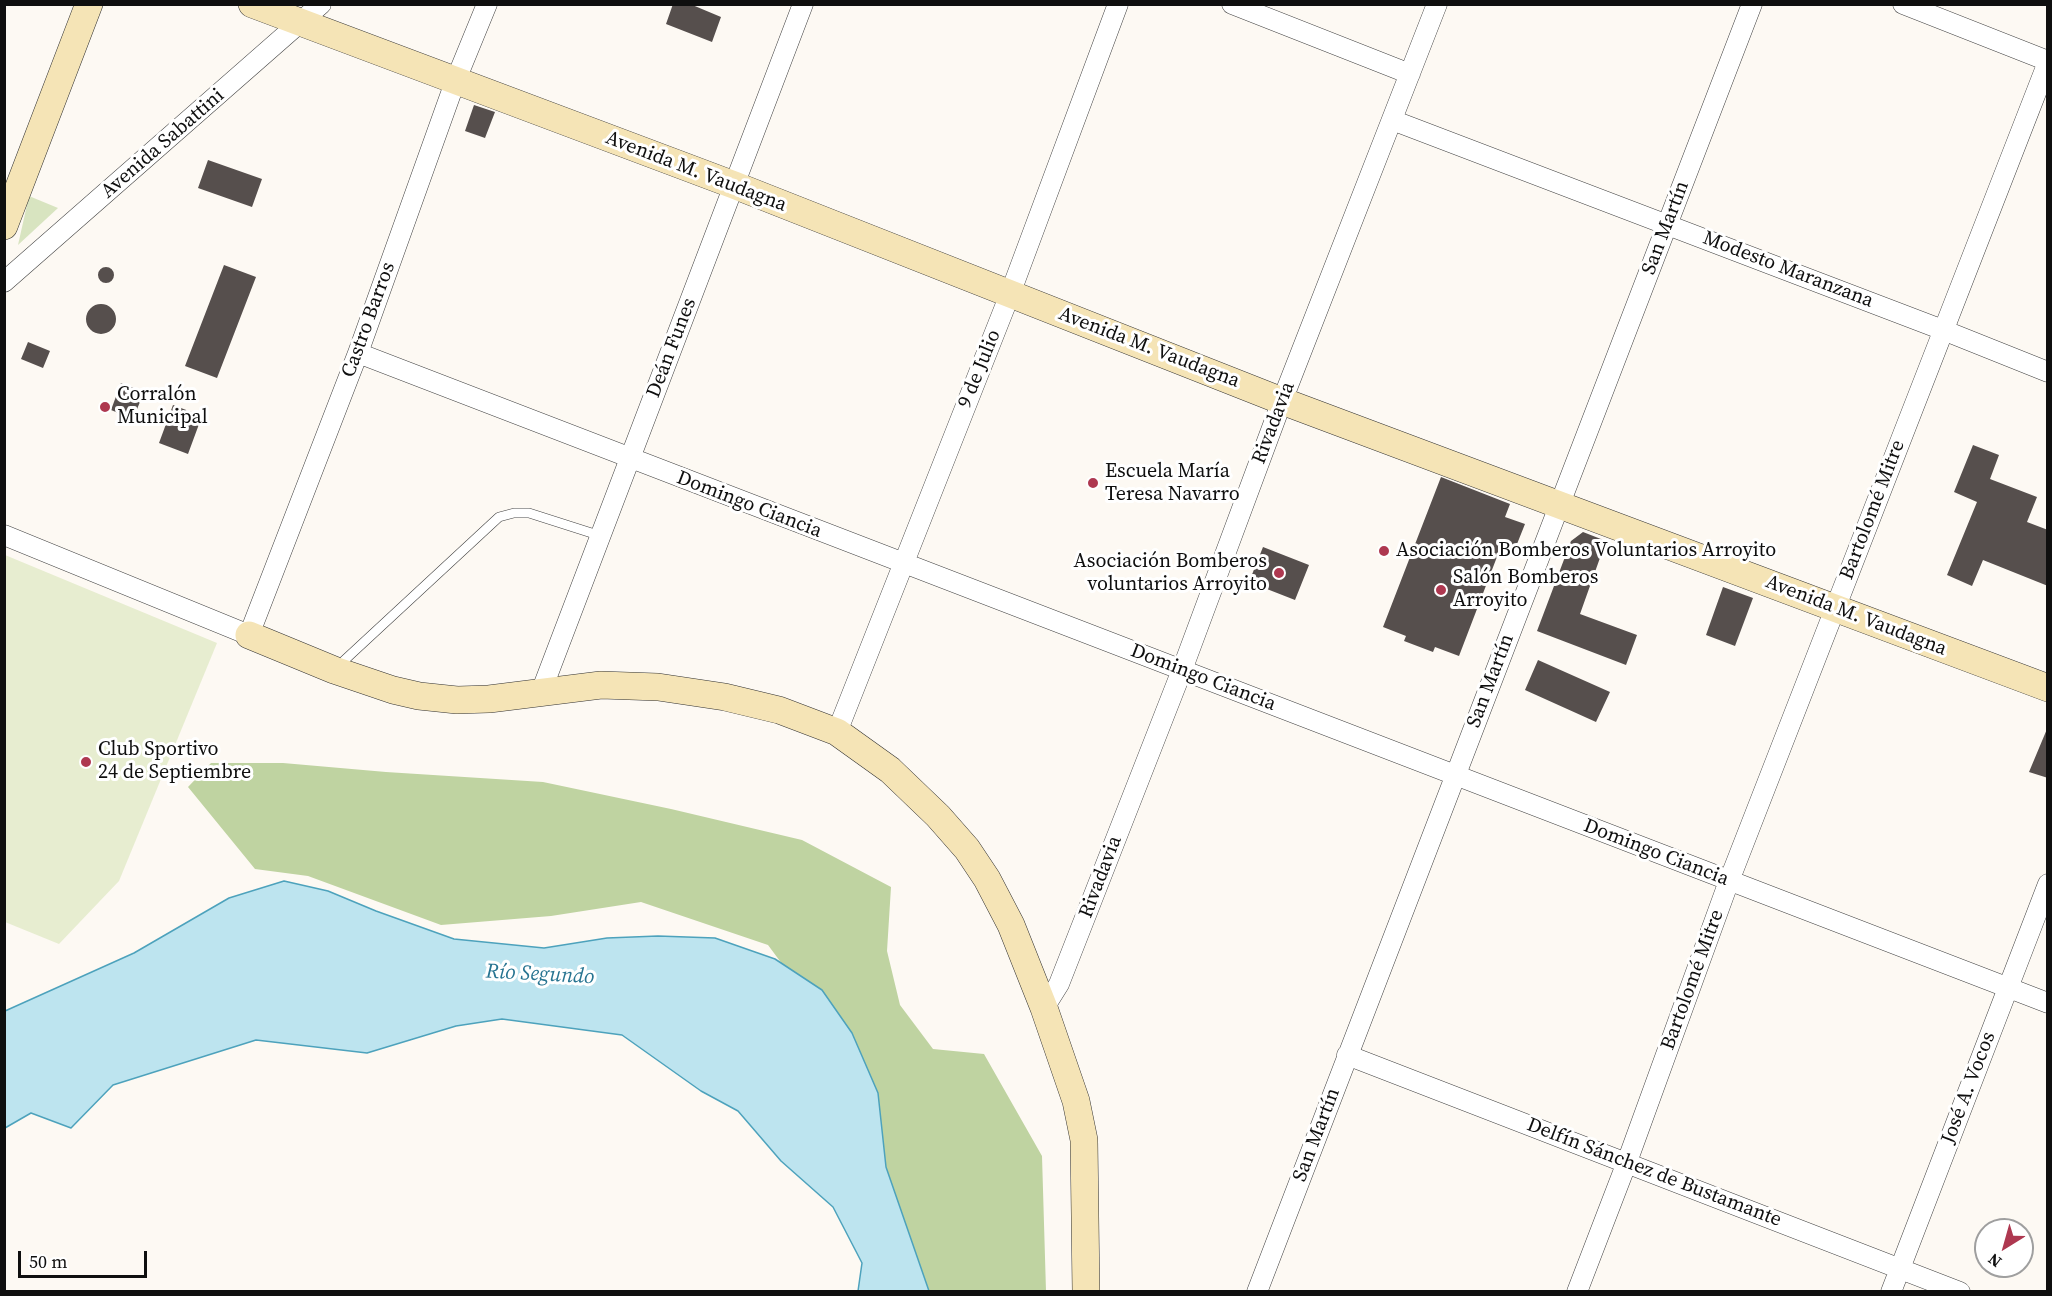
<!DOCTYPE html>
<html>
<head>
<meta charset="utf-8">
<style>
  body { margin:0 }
  #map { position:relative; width:2052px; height:1296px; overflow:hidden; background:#fdf9f3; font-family:"Source Serif 4",serif }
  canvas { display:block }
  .frame { position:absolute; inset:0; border:6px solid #0f0f0f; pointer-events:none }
  .north { position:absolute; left:1974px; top:1218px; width:60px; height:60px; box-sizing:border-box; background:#fff; border:2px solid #9f9f9f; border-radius:50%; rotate:217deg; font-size:16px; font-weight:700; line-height:24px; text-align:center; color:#0f0f0f }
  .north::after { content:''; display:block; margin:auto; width:21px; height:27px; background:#ae3850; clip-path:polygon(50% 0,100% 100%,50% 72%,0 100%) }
  .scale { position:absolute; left:18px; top:1251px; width:129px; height:27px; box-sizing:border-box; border:3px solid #0f0f0f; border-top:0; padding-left:8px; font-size:18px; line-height:21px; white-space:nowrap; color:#0f0f0f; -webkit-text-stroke:4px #fff; paint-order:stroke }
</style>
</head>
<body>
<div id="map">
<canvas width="2052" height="1296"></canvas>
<div class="frame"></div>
<div class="north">N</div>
<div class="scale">50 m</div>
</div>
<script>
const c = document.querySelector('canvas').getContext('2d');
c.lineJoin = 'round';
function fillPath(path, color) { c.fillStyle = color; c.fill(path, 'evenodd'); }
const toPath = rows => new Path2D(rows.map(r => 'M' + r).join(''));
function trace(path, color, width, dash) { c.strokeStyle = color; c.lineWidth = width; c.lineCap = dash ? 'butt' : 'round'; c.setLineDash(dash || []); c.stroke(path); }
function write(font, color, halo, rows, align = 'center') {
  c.font = font + ' "Source Serif 4",serif'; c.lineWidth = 6; c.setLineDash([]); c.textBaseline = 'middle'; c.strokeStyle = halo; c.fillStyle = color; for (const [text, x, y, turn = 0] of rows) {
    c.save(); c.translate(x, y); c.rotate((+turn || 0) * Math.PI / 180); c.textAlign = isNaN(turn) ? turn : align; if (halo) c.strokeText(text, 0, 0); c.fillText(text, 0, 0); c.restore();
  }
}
const green = toPath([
  [29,196,58,208,18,245]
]);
const forest = toPath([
  [211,763,283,763,386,772,543,782,671,809,802,840,891,887,887,951,900,1005,933,1049,984,1054,1042,1156,1046,1291,917,1291,831,1030,768,945,641,902,551,916,441,925,308,876,255,869,188,787]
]);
const pitch = toPath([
  [5,555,217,643,119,881,59,944,5,922]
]);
const water = toPath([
  [284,881,328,891,376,911,454,939,544,948,607,938,658,936,715,938,775,959,822,990,852,1033,878,1093,886,1167,929,1291,858,1291,862,1263,833,1207,781,1161,738,1111,701,1091,622,1035,502,1019,456,1026,367,1053,256,1040,113,1085,71,1128,31,1113,5,1128,5,1011,134,953,229,898,284,881]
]);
const building = toPath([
  [673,4,690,4,721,17,712,42,666,24],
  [474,105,495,112,485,138,465,131],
  [208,160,262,179,252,207,198,188],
  [224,265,256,277,217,378,185,366],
  '98 275a8 8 0 1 1 16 0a8 8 0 1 1-16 0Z',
  '86 319a15 15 0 1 1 30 0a15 15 0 1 1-30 0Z',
  [28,342,50,351,43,368,21,359],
  [121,383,144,392,133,419,111,410],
  [173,405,202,416,188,454,159,443],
  [1973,445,1999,455,1990,479,2037,497,2027,522,2048,530,2048,586,1983,560,1972,586,1947,575,1977,502,1954,492],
  [1441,477,1510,504,1505,517,1525,524,1513,554,1500,549,1459,656,1435,647,1433,652,1404,641,1406,636,1383,627],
  [1583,532,1606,541,1580,614,1637,635,1626,665,1537,631,1571,541],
  [1263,547,1309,565,1295,600,1249,582],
  [1723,587,1753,598,1735,646,1706,635],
  [1538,660,1610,692,1596,722,1525,690],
  [2047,729,2048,729,2048,778,2029,772]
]);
const service = toPath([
  [336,668,499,517,514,513,529,513,601,536]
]);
const minor = toPath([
  [1232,4,1410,74],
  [1903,4,2048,61],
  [1392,120,1943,330,2048,372],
  [4,282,321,4],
  [358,353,2048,1003],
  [4,535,249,635,358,353,455,82,487,4],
  [541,692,803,4],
  [837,732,1010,294,1118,4],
  [1044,1008,1059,984,1182,670,1282,401,1437,4],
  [1347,1055,1960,1292],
  [1257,1292,1752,4],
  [1577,1292,1627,1162,1729,881,2048,62],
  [1891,1292,2048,884]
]);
const secondary = toPath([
  [252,4,734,185,1282,401,2048,688],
  [4,226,89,4],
  [249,635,334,670,393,690,419,696,457,700,489,699,601,685,658,687,725,697,779,710,837,732,890,770,938,816,967,849,987,879,1011,925,1044,1008,1076,1101,1084,1140,1086,1292]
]);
const markers = [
  [105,407,6,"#ae3850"],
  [1093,483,6,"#ae3850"],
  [1384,551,6,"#ae3850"],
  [1279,573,6,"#ae3850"],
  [1441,590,6,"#ae3850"],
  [86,762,6,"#ae3850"]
];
const streetNames = [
  ["Avenida Sabattini",163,144,-41],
  ["Avenida M. Vaudagna",696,172,21],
  ["San Martín",1666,228,-69],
  ["Modesto Maranzana",1788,270,21],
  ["Castro Barros",369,320,-70],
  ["Deán Funes",672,348,-69],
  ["Avenida M. Vaudagna",1149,348,21],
  ["9 de Julio",980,369,-68],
  ["Rivadavia",1274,423,-69],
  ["Domingo Ciancia",749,505,21],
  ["Bartolomé Mitre",1873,510,-69],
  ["Avenida M. Vaudagna",1856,616,21],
  ["Domingo Ciancia",1203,678,21],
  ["San Martín",1491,681,-69],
  ["Domingo Ciancia",1656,853,21],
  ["Rivadavia",1101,877,-69],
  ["Bartolomé Mitre",1693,980,-70],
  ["José A. Vocos",1969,1088,-69],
  ["San Martín",1317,1135,-69],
  ["Delfín Sánchez de Bustamante",1654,1173,21]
];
const poiNames = [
  ["Corralón",117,395],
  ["Municipal",117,418],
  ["Escuela María",1105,472],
  ["Teresa Navarro",1105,495],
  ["Asociación Bomberos Voluntarios Arroyito",1396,551],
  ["Asociación Bomberos",1267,562,"right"],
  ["voluntarios Arroyito",1267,585,"right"],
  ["Salón Bomberos",1453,578],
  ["Arroyito",1453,601],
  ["Club Sportivo",98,750],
  ["24 de Septiembre",98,773]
];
const waterNames = [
  ["Río Segundo",540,975,3]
];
fillPath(green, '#d8e4c0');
fillPath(forest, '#bfd3a1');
fillPath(pitch, '#e7edd0');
fillPath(water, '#bde4ef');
trace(water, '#4da2bc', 1.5);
fillPath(building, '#564f4d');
trace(service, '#424242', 10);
trace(minor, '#424242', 21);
trace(secondary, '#313131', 28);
trace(service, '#fff', 9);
trace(minor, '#fff', 20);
trace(secondary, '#f5e4b6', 27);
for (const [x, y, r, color] of markers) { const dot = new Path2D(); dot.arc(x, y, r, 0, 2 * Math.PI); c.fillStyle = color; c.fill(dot); trace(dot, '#fff', 2); }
write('20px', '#0f0f0f', '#fff', streetNames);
write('20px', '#0f0f0f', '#fff', poiNames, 'left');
write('italic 21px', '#277491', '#fff', waterNames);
</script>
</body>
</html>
